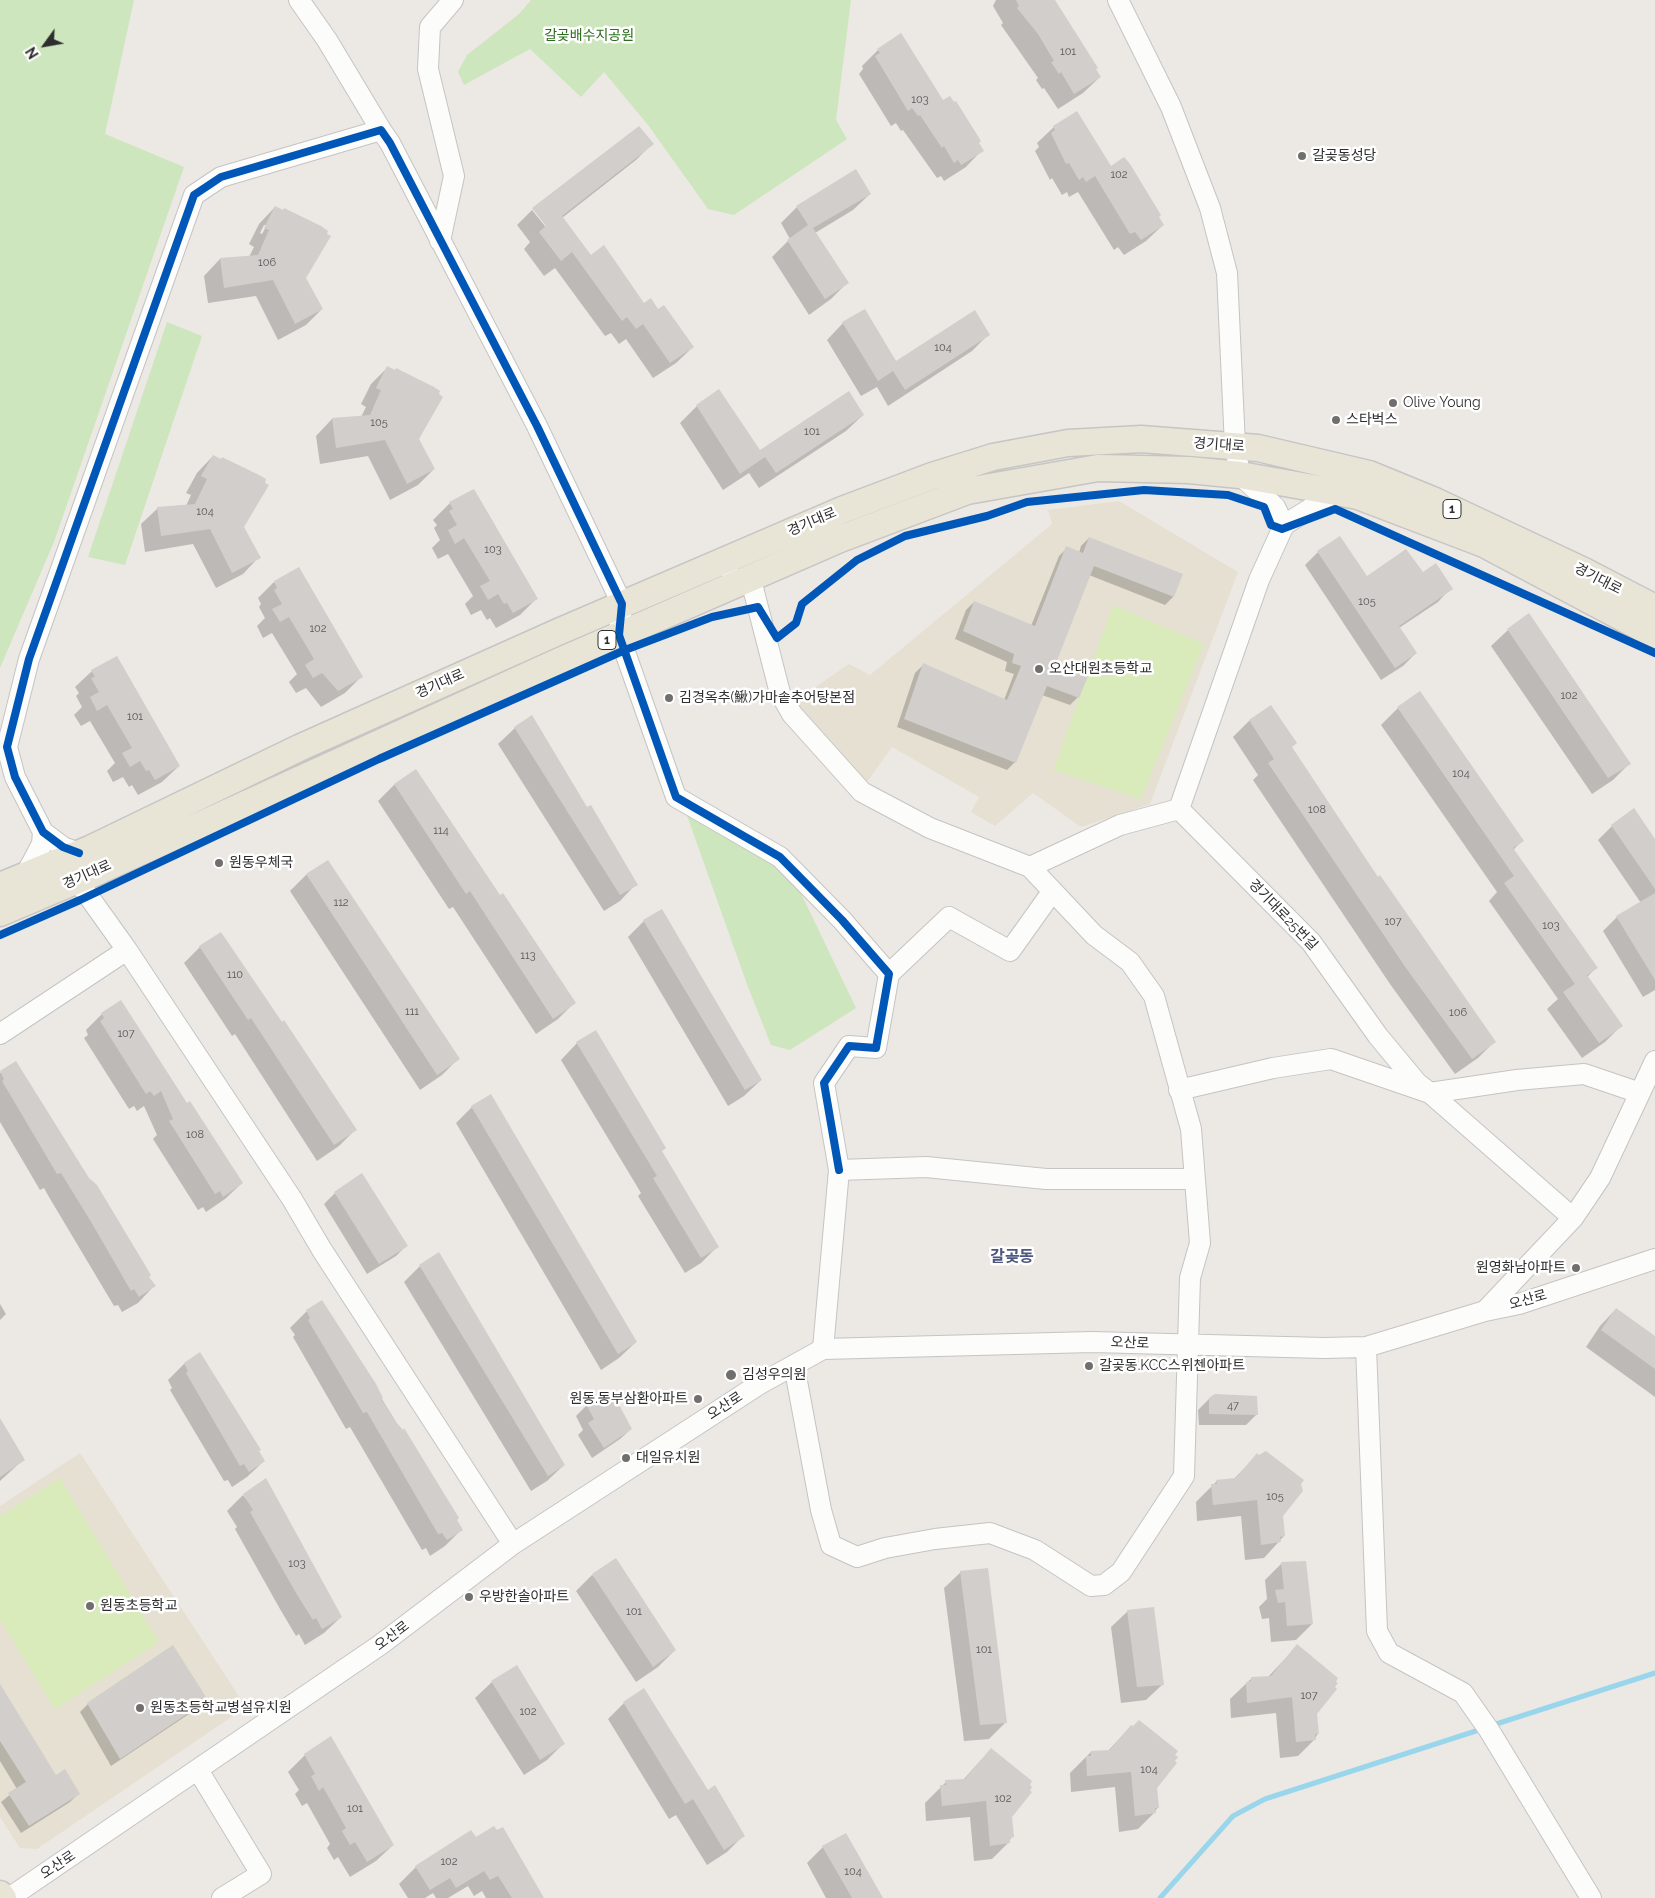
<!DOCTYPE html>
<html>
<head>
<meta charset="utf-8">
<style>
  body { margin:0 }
  #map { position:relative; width:1655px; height:1898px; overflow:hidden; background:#ece8e4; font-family:Raleway,sans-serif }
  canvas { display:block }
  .north { position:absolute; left:20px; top:20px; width:50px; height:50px; -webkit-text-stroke:4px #fff; paint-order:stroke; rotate:238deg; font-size:14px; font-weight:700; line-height:20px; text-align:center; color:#2e2e2e }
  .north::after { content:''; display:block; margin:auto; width:18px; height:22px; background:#2e2e2e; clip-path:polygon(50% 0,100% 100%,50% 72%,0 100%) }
</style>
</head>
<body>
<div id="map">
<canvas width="1655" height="1898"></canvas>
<div class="north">N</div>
</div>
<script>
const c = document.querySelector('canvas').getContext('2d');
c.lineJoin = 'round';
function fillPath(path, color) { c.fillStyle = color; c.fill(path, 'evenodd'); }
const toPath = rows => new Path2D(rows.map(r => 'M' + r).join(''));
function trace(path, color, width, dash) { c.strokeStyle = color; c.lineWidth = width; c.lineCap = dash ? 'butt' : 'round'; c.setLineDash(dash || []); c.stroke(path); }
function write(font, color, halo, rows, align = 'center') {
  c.font = font + ' Raleway,"Noto Sans KR",sans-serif'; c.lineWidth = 5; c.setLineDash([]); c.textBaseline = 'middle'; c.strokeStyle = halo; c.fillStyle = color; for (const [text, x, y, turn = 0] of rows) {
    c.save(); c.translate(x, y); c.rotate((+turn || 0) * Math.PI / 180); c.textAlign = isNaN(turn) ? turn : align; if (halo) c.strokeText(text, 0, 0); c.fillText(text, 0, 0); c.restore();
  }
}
const education = toPath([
  [1119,501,1238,572,1150,804,1081,827,1033,793,995,826,971,812,979,797,892,747,867,782,795,701,849,664,870,675,1052,524,1048,510],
  [80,1453,246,1707,37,1849,20,1848,0,1817,0,1506]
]);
const green = toPath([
  [0,0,134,0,105,134,184,167,54,542,0,668],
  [531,0,851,0,836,120,847,139,734,215,708,209,648,125,604,72,581,97,530,49,464,85,458,72,467,55,519,14],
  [167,322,202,336,125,565,88,557],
  [685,810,771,856,797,885,856,1008,790,1050,771,1045,748,987]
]);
const pitch = toPath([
  [1113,605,1204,644,1141,799,1053,770],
  [60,1478,159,1642,55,1709,0,1620,0,1516]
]);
const shadow = toPath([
  [996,0,1054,0,1100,77,1083,93,1058,109,1044,88,1042,89,1036,80,1038,78,1001,25,1003,23,993,6],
  [878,50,943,102,982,150,966,167,944,181,941,176,937,178,903,130,901,131,896,123,891,126,859,74,863,69,862,66],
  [639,127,652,144,636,160,562,218,591,257,644,305,658,311,693,347,676,363,653,378,626,339,619,344,611,333,605,336,555,268,544,276,524,249,530,242,517,225,532,210,549,231,551,230,533,209],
  [1054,127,1110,168,1158,217,1163,225,1146,241,1124,255,1118,247,1114,250,1078,192,1069,197,1067,192,1062,195,1052,178,1050,180,1035,151,1039,147,1037,143],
  [870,194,853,210,815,233,848,282,831,299,809,315,772,257,790,239,781,223,797,207],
  [275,207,305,278,322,309,306,325,278,340,256,296,208,303,204,276,220,259,249,257,254,247,249,244,259,224],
  [264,225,267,225,262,234,260,233],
  [843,323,896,363,988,335,972,351,888,406,877,387,861,396,827,340],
  [387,368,417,439,434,469,418,485,390,500,368,456,320,464,316,436,332,419,361,417,366,407,361,404,371,384],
  [697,406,760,452,863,415,846,431,759,488,749,473,723,490,680,423],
  [213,456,263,483,243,527,259,557,243,574,216,588,193,544,145,552,141,524,158,508,186,506,191,495,186,493,197,473],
  [474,490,537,598,520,615,496,628,490,618,487,620,481,610,471,615,465,604,473,596,448,554,438,559,432,548,440,540,434,528,437,525,433,520,450,503],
  [1089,538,1181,574,1173,597,1165,605,1089,575,1054,663,1078,697,1070,705,1042,695,1015,762,1007,770,897,727,915,673,923,665,1004,700,1014,674,1005,671,1007,662,955,639,966,610,974,602,1031,626,1059,556,1067,548,1079,553,1081,546],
  [1318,552,1366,578,1422,574,1451,588,1438,602,1399,628,1416,653,1403,666,1381,680,1305,565],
  [274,582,361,677,345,693,321,707,306,688,296,693,289,682,297,674,272,633,263,638,257,626,265,618,259,607,261,604,258,598],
  [1508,630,1630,763,1613,780,1592,794,1491,646],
  [92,671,179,766,162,782,138,795,132,785,129,787,123,777,113,782,107,771,115,763,90,721,81,726,74,715,82,707,76,696,79,693,75,687],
  [1420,693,1523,840,1513,850,1596,968,1587,977,1621,1026,1605,1042,1582,1058,1547,1009,1558,999,1489,901,1497,892,1381,725,1398,708],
  [1271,707,1291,748,1377,878,1495,1041,1478,1058,1455,1074,1390,984,1253,780,1258,775,1233,737,1249,721],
  [515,728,586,809,636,884,620,901,604,911,498,744],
  [415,771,500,897,574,1003,558,1019,536,1034,453,907,449,909,378,801,394,785],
  [1612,826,1655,842,1655,990,1643,997,1603,931,1617,917,1641,903,1598,840],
  [327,861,458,1059,442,1075,420,1090,290,891,306,875],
  [644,921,761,1080,744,1096,728,1106,628,937],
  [200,947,356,1129,339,1146,317,1161,235,1034,232,1036,184,963],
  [102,1014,187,1104,242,1183,225,1199,206,1212,203,1207,198,1210,153,1139,157,1135,144,1106,137,1111,134,1106,129,1109,84,1038,88,1035,86,1030],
  [577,1043,661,1152,717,1247,701,1263,685,1273,638,1196,641,1193,561,1060],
  [16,1063,154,1286,138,1303,122,1312,118,1305,114,1306,49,1197,44,1188,40,1190,0,1122,0,1073],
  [472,1107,636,1342,619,1358,601,1370,456,1123],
  [362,1175,407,1245,396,1256,367,1274,324,1204,335,1193],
  [420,1266,564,1465,547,1481,531,1491,404,1282],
  [322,1302,462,1529,445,1546,430,1556,426,1548,422,1550,350,1427,346,1429,293,1337,295,1335,290,1328,307,1311],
  [0,1304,6,1314,0,1320],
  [1616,1309,1655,1338,1655,1397,1586,1347,1600,1326],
  [200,1354,264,1461,247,1477,232,1487,228,1480,224,1481,170,1390,172,1388,168,1380,184,1364],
  [1209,1399,1257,1414,1246,1425,1199,1425,1198,1410],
  [587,1405,607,1406,631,1429,620,1439,592,1458,578,1435,583,1430,576,1416],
  [0,1421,24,1459,0,1481],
  [1257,1455,1281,1516,1284,1536,1264,1558,1245,1560,1241,1516,1197,1521,1196,1502,1217,1481,1234,1479],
  [243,1495,341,1617,324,1633,305,1645,299,1634,296,1636,280,1609,235,1529,237,1527,227,1511],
  [1281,1564,1312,1624,1296,1640,1271,1642,1269,1618,1262,1619,1259,1607,1267,1599,1265,1580],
  [961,1572,1005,1723,989,1739,964,1741,944,1588],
  [592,1575,675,1650,658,1667,636,1682,576,1591],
  [1128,1611,1163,1684,1146,1700,1121,1703,1111,1627],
  [1297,1646,1334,1682,1316,1714,1318,1733,1315,1739,1298,1756,1280,1758,1276,1713,1231,1718,1230,1699,1252,1678,1268,1677],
  [492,1682,563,1744,547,1760,524,1775,475,1698],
  [0,1686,55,1777,78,1794,70,1802,21,1833,1,1802,17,1789,0,1761],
  [206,1700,198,1708,111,1766,80,1712,88,1704],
  [624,1703,708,1791,743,1836,727,1852,707,1865,676,1815,669,1819,608,1719],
  [1131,1726,1174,1756,1156,1787,1158,1807,1154,1813,1138,1829,1119,1832,1115,1787,1071,1792,1070,1773,1091,1752,1108,1751],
  [330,1738,393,1845,376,1861,350,1877,338,1857,334,1860,327,1848,330,1844,307,1803,302,1806,295,1794,299,1790,288,1772,305,1755],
  [991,1749,1028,1785,1010,1817,1012,1836,1009,1842,992,1859,974,1861,970,1817,926,1821,925,1803,946,1782,963,1780],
  [471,1832,476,1839,543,1898,486,1898,482,1891,474,1896,468,1886,448,1898,436,1898,433,1893,425,1898,408,1898,399,1884,416,1867],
  [823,1847,882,1898,826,1898,807,1863]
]);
const stream = toPath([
  [1490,1726,1655,1673],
  [1160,1898,1233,1816,1265,1799,1482,1729]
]);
const building = toPath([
  [1016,0,1055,0,1098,68,1096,69,1101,77,1074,94,1061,72,1059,74,1051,62,1054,61,1038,34,1017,8,1019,6],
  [901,33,943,100,950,96,954,102,956,101,981,141,979,143,984,151,961,165,958,160,954,163,944,146,942,148,920,115,918,116,912,108,908,111,875,56,880,53,877,49],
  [1077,111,1111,166,1124,157,1130,164,1161,215,1159,217,1164,225,1141,240,1135,232,1130,234,1095,176,1086,182,1083,177,1079,180,1069,163,1066,164,1051,133,1055,130,1053,126],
  [639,126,654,144,562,216,591,255,604,245,644,303,651,298,658,309,664,305,694,347,670,363,643,324,636,329,627,317,622,321,572,252,561,261,539,232,546,226,532,208],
  [856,169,871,194,813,228,849,283,825,299,787,240,808,225,796,206],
  [275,206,283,210,284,208,321,226,328,231,327,234,331,236,306,278,323,309,295,324,273,280,224,288,220,258,258,255,269,230,264,228],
  [865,309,896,361,975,310,990,335,905,390,893,371,878,381,842,322],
  [387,366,395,370,396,368,434,387,440,391,439,394,443,397,419,439,435,469,407,484,385,440,336,448,332,418,370,415,381,390,376,388],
  [719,389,764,456,760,450,849,391,864,415,776,473,765,457,740,474,696,405],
  [213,455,221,459,222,457,259,475,266,479,265,483,269,485,244,527,261,558,232,573,210,529,161,536,157,507,195,504,207,479,201,476],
  [474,489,538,599,513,613,507,603,504,604,498,594,488,600,480,586,490,581,464,538,455,544,448,530,457,525,449,511,453,509,449,502],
  [1340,536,1367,576,1406,549,1423,572,1436,563,1453,589,1399,626,1417,653,1395,668,1317,551],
  [1089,537,1183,574,1174,597,1094,566,1056,663,1088,676,1079,698,1047,686,1016,763,904,719,923,663,1007,700,1021,666,1012,663,1014,654,963,631,974,601,1035,626,1066,546,1083,553],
  [299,567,363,677,338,691,322,673,313,678,305,665,314,659,289,617,280,622,272,609,282,604,274,590,277,588,274,581],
  [1529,613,1631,764,1608,778,1507,629],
  [117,656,180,766,155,780,149,770,146,771,140,761,130,767,122,753,132,748,107,705,97,711,90,697,99,692,91,678,95,677,91,670],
  [1420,691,1524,841,1513,848,1598,968,1587,975,1623,1026,1599,1043,1563,992,1575,984,1504,883,1514,876,1397,707],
  [1271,705,1297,743,1292,747,1378,877,1380,875,1496,1042,1472,1059,1406,968,1268,763,1274,759,1249,720],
  [532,715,587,807,591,805,638,885,620,895,514,727],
  [416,769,500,895,503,893,576,1003,553,1019,470,891,466,894,394,784],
  [1634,808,1655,839,1655,889,1611,825],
  [328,860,460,1059,437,1075,306,874],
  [1655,893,1655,980,1616,916],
  [662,909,762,1080,745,1090,643,920],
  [221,932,282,1022,284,1020,357,1130,334,1145,251,1018,248,1020,199,946],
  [121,1000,187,1103,190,1101,243,1183,223,1197,220,1191,215,1194,169,1121,173,1119,161,1091,154,1096,150,1091,146,1094,100,1021,104,1018,101,1013],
  [596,1030,666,1148,662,1151,719,1247,701,1258,653,1178,657,1176,576,1042],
  [16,1061,89,1178,97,1185,151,1275,149,1277,156,1286,139,1297,134,1289,131,1291,90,1220,61,1173,57,1174,2,1081,4,1079,0,1071],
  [491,1094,637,1342,618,1354,471,1106],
  [362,1173,408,1246,379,1264,334,1192],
  [439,1252,565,1465,548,1476,419,1265],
  [322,1300,376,1384,383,1398,381,1399,396,1422,403,1430,404,1428,459,1518,457,1520,463,1530,447,1540,442,1533,438,1534,367,1412,363,1413,308,1320,310,1318,306,1310],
  [1616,1308,1655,1336,1655,1369,1601,1330],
  [200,1352,261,1450,259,1451,265,1461,249,1472,244,1464,240,1466,186,1373,188,1371,184,1363],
  [602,1394,608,1404,616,1399,632,1429,604,1448,588,1423,594,1419,586,1404],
  [1215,1394,1257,1396,1258,1415,1209,1414,1209,1398],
  [0,1418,25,1460,0,1477],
  [1266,1451,1304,1480,1301,1484,1303,1491,1283,1516,1285,1536,1280,1537,1281,1542,1261,1545,1257,1500,1213,1505,1211,1484,1217,1484,1216,1480,1236,1478,1257,1453,1259,1455],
  [266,1478,342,1617,322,1629,316,1618,313,1620,296,1593,250,1512,253,1510,243,1494],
  [616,1558,676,1650,653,1667,592,1574],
  [1306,1561,1313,1624,1287,1626,1285,1602,1278,1603,1275,1590,1284,1589,1281,1562],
  [988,1568,1007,1723,980,1725,960,1571],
  [1154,1607,1164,1685,1137,1687,1127,1610],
  [1297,1644,1338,1678,1336,1682,1338,1683,1335,1687,1337,1689,1317,1714,1319,1734,1315,1734,1316,1740,1296,1742,1292,1697,1247,1703,1246,1682,1251,1681,1251,1677,1271,1676],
  [173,1645,208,1700,120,1759,87,1703],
  [517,1665,565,1744,540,1760,491,1681],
  [0,1684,56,1775,65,1769,80,1794,29,1826,8,1793,26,1782,0,1741],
  [644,1688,708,1790,715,1785,745,1836,724,1850,693,1799,685,1804,623,1702],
  [1139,1720,1178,1751,1175,1755,1178,1757,1175,1761,1177,1763,1157,1788,1159,1808,1155,1808,1156,1813,1135,1816,1131,1772,1087,1776,1086,1756,1091,1756,1091,1751,1110,1750,1131,1725,1133,1726],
  [331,1736,394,1845,367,1862,355,1842,350,1845,342,1831,346,1828,323,1787,319,1791,311,1776,315,1774,304,1754],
  [991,1748,1032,1781,1030,1785,1032,1787,1030,1791,1032,1792,1012,1817,1014,1837,1010,1838,1010,1843,990,1846,986,1801,942,1806,940,1785,946,1785,945,1780,965,1779],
  [494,1826,497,1830,503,1827,544,1898,512,1898,498,1876,490,1880,484,1871,456,1888,450,1878,430,1890,415,1866,471,1830,476,1837],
  [846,1833,883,1898,852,1898,822,1846]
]);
const minor = toPath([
  [299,0,327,40,381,130],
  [1118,0,1171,107,1210,208,1227,273,1235,446,1240,475,1275,507,1284,525],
  [440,241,454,176,428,69,430,27,453,0],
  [1284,525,1259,580,1179,809,1311,942,1378,1036,1417,1083,1430,1093,1517,1080,1584,1074,1640,1093,1655,1061],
  [1284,525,1337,492],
  [732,578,742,581,753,588,780,693,792,714,862,792,930,828,1030,867,1094,935,1130,962,1154,996,1191,1129,1200,1243,1190,1278,1184,1476,1121,1572,1104,1585,1091,1586,1035,1550,990,1533,935,1539,885,1548,857,1557,831,1545,821,1510,794,1365],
  [79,853,63,847,43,832,15,777,7,747,29,659,194,195,221,177,381,130,390,143,537,426,622,604,619,635,676,797,780,857,842,920,889,974,876,1048,849,1046,824,1083,839,1170],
  [1030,867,1120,825,1179,809],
  [25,876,42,844,43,832],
  [77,880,127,950,292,1199,322,1250,513,1544],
  [889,974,949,917,1010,951,1052,892],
  [0,1034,127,950],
  [1179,1090,1273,1068,1331,1059,1430,1093,1573,1218],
  [1485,1311,1573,1218,1600,1178,1640,1093],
  [1366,1347,1377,1631,1389,1653,1463,1693,1489,1730,1591,1898],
  [823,1349,839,1170,926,1167,1046,1179,1193,1179],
  [198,1770,261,1874,222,1898],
  [9,1898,380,1645,513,1544,758,1385,823,1349,1092,1342,1324,1348,1366,1347,1485,1311,1519,1304,1655,1259]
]);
const major = toPath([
  [0,886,90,849,299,748,558,632,842,510,932,476,993,457,1068,443,1141,439,1258,448,1369,474,1435,501,1584,571,1655,608],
  [0,913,99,871,555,663,840,539,967,491,1098,468,1189,470,1240,475,1358,496,1484,544,1655,635],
  [0,1894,3,1898]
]);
const cycleway = toPath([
  [79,853,63,847,43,832,15,777,7,747,29,659,194,195,221,177,381,130,390,143,537,426,622,604,619,635,676,797,780,857,842,920,889,974,876,1048,849,1046,824,1083,839,1170],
  [0,935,80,900,379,759,625,650,712,617,758,607,777,638,796,623,802,604,857,560,905,536,987,516,1027,502,1144,490,1228,495,1264,507,1271,525,1282,529,1335,509,1655,653]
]);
const markers = [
  [1302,156,5,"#706f6e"],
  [1393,403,5,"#706f6e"],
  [1336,420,5,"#706f6e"],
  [1039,669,5,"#706f6e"],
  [669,698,5,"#706f6e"],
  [219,863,5,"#706f6e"],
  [1576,1268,5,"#706f6e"],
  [1089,1366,5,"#706f6e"],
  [731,1375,6,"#706f6e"],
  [698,1399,5,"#706f6e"],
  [626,1458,5,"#706f6e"],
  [469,1597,5,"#706f6e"],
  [90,1606,5,"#706f6e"],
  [140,1708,5,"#706f6e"]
];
const numberNames = [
  ["101",1068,52],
  ["103",920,100],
  ["102",1119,175],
  ["106",267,263],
  ["104",943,348],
  ["105",379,423],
  ["101",812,432],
  ["104",205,512],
  ["103",493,550],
  ["105",1367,602],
  ["102",318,629],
  ["102",1569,696],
  ["101",135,717],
  ["104",1461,774],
  ["108",1317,810],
  ["114",441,831],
  ["112",341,903],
  ["107",1393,922],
  ["103",1551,926],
  ["113",528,956],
  ["110",235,975],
  ["111",412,1012],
  ["106",1458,1013],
  ["107",126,1034],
  ["108",195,1135],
  ["47",1233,1406],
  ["105",1275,1497],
  ["103",297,1564],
  ["101",634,1612],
  ["101",984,1650],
  ["107",1309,1696],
  ["102",528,1712],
  ["104",1149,1770],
  ["102",1003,1799],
  ["101",355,1809],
  ["102",449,1862],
  ["104",853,1872]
];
const shields = [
  [1452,509,18],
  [607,640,18]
];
const shieldNames = [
  ["1",1452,509],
  ["1",607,640]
];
const parkNames = [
  ["갈곶배수지공원",589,36]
];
const poiNames = [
  ["갈곶동성당",1312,156],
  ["Olive Young",1403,403],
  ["스타벅스",1346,420],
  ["오산대원초등학교",1049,669],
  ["김경옥추(鰍)가마솥추어탕본점",679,698],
  ["원동우체국",229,863],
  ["원영화남아파트",1566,1268,"right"],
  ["갈곶동.KCC스위첸아파트",1099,1366],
  ["김성우의원",742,1375],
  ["원동.동부삼환아파트",688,1399,"right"],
  ["대일유치원",636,1458],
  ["우방한솔아파트",479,1597],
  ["원동초등학교",100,1606],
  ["원동초등학교병설유치원",150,1708]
];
const streetNames = [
  ["경기대로",1219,445,4],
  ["경기대로",812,522,-23],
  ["경기대로",1598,579,27],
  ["경기대로",440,684,-24],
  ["경기대로",87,875,-24],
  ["경기대로25번길",1283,915,46],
  ["오산로",1528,1300,-16],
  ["오산로",1130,1343,2],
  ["오산로",725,1406,-33],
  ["오산로",392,1636,-37],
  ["오산로",58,1865,-34]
];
const quarterNames = [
  ["갈곶동",1012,1257]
];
fillPath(education, '#e6e0d3');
fillPath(green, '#cee6be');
fillPath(pitch, '#d9eabb');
fillPath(shadow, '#0003');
trace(stream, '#99d6ec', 5);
fillPath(building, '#d1cecb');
trace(minor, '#c5c4c5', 22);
trace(major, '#c6c5c4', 29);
trace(minor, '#fcfcfb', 20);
trace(major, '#e8e4d6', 26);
trace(cycleway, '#0057b8', 8);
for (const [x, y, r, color] of markers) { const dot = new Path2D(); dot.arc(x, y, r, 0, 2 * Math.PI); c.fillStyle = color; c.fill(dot); trace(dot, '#fff', 2); }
write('11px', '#585857', null, numberNames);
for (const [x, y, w] of shields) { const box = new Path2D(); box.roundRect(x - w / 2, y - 9.5, w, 19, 4); c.fillStyle = '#fff'; c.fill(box); trace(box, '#2e2e2e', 1); }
write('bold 12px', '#2e2e2e', null, shieldNames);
write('14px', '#2c6e1b', '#fff', parkNames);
write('14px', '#2e2e2e', '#fff', poiNames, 'left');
write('14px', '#2e2e2e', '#fff', streetNames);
write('bold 16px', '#4d5680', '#fff', quarterNames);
</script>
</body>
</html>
